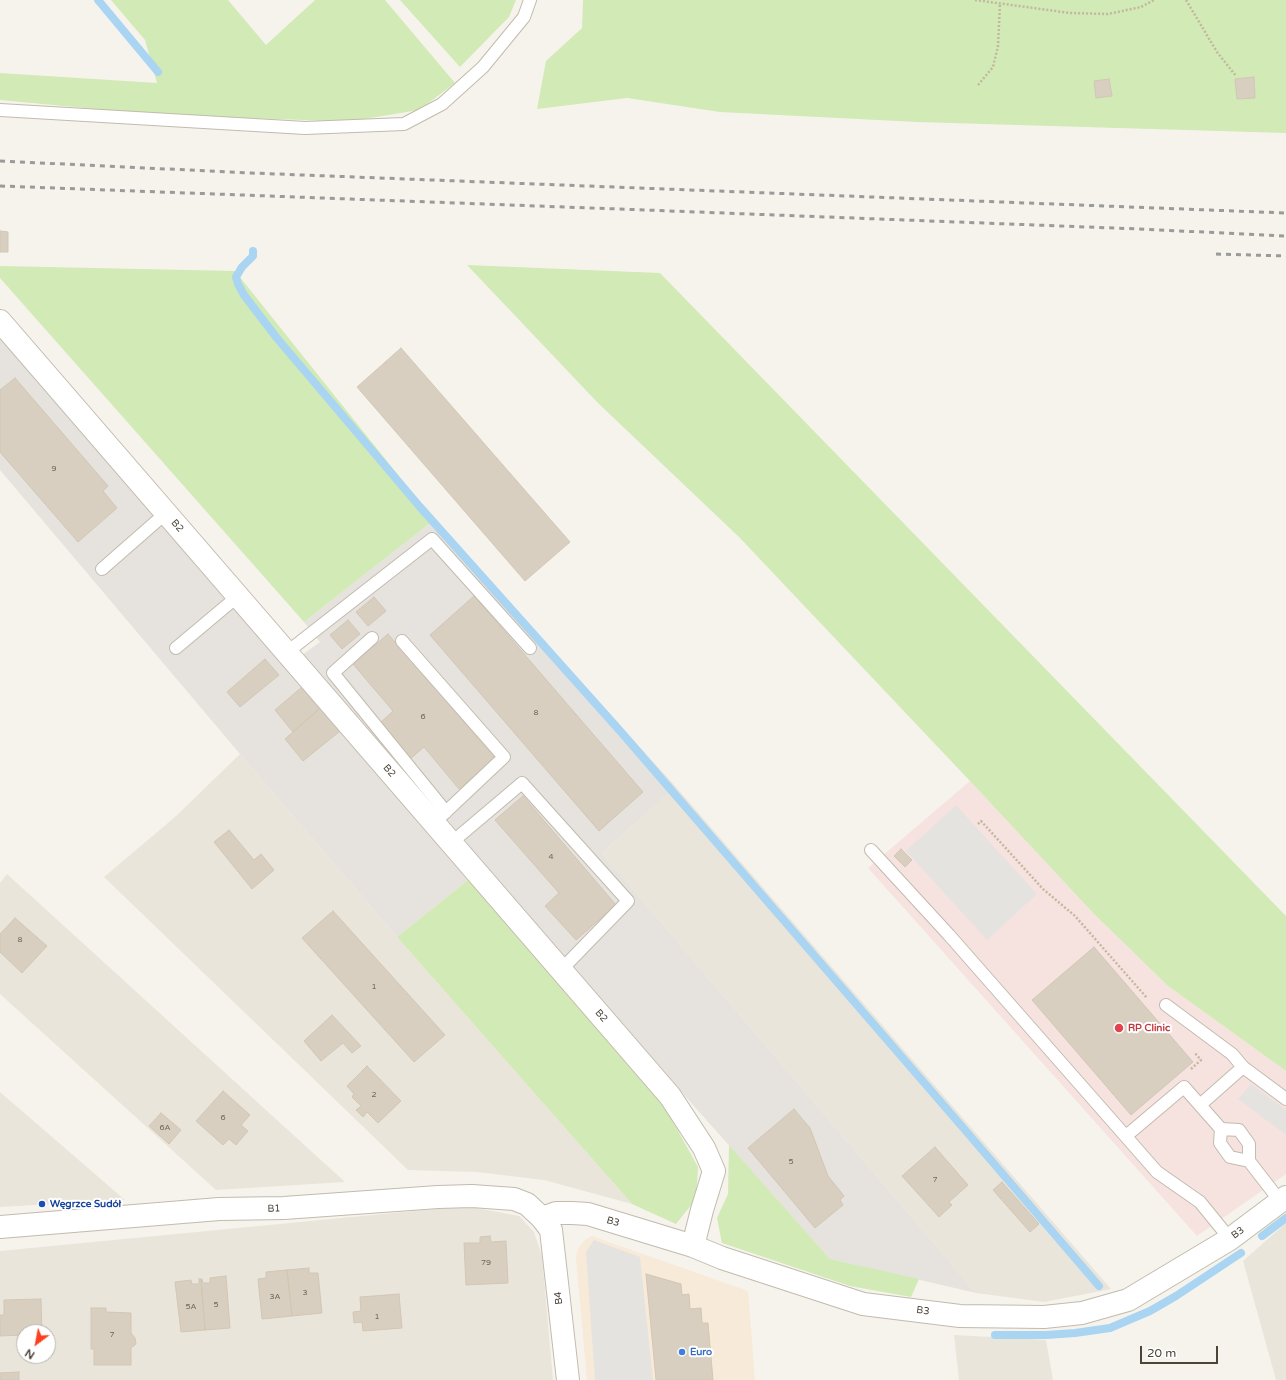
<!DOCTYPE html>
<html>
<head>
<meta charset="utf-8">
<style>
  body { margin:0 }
  #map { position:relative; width:1286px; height:1380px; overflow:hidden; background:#f6f3ec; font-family:"Varela Round",sans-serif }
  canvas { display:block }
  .north { position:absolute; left:16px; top:1324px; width:40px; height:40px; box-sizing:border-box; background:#fff; border:1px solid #b7b4b0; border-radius:50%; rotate:212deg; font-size:11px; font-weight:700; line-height:16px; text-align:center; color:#4b4439 }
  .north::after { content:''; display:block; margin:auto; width:14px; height:18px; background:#fc3f1d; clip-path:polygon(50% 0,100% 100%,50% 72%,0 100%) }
  .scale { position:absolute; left:1140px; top:1346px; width:78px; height:18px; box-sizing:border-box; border:2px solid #4b4439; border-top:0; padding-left:5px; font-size:12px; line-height:14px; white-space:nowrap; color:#4b4439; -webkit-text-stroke:3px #fff; paint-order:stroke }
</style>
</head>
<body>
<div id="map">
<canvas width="1286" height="1380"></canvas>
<div class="north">N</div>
<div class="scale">20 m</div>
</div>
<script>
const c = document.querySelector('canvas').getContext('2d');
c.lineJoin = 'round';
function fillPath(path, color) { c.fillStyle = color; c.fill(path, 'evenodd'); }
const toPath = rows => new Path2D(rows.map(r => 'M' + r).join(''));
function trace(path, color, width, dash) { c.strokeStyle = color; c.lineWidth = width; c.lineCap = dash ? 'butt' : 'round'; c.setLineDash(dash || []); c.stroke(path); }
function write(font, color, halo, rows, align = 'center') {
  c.font = font + ' "Varela Round",sans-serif'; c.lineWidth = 4; c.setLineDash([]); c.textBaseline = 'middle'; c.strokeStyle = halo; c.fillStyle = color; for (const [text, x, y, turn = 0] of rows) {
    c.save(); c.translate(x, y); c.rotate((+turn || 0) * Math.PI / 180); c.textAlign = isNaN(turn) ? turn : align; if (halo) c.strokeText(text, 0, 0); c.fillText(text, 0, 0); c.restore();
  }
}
const residential = toPath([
  [240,754,397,937,632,1204,544,1180,477,1172,408,1170,104,877,175,817],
  [676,787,1111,1289,1044,1302,976,1293,602,853],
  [7,874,345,1182,216,1190,0,994,0,883],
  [0,1092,125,1200,0,1207],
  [466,1206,519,1216,534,1232,542,1256,553,1380,0,1380,0,1251],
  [24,1332,48,1332,48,1356,24,1356],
  [1286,1223,1286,1380,1276,1380,1243,1261],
  [954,1335,1046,1340,1053,1380,959,1380]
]);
const commercial = toPath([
  [592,1236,748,1291,755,1380,587,1380,576,1257,579,1247,585,1240]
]);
const industrial = toPath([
  [0,338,19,357,473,876,397,937,240,754,0,470],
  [434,520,676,787,602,853,976,1293,830,1259,573,970,302,655,320,642,304,622]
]);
const medical = toPath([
  [970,781,1094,914,1168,986,1286,1071,1286,1174,1197,1236,868,868]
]);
const green = toPath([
  [111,0,228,0,266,45,315,0,385,0,455,83,419,110,364,119,332,121,160,115,0,100,0,73,157,83,145,40],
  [400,0,516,0,509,17,460,67],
  [583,0,1286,0,1286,133,917,122,720,112,627,98,537,109,546,61,582,28],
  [467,265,660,273,1286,916,1286,1071,1168,986,1094,914,970,781,739,537,598,403],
  [0,266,235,271,434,520,304,622,0,278],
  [473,876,662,1102,698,1167,696,1199,676,1224,632,1204,397,937],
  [729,1145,830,1259,919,1279,911,1297,850,1286,722,1243,717,1218,728,1194]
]);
const parking = toPath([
  [956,805,1037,894,987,940,906,851],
  [1251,1084,1286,1110,1286,1135,1238,1099],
  [594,1240,640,1257,653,1380,595,1380,586,1252]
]);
const stream = toPath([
  [98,0,158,72],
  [253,251,253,256,242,267,236,277,238,284,244,295,276,337,420,507,621,732,965,1130,1099,1286],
  [1262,1236,1286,1218],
  [995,1335,1046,1335,1075,1333,1110,1328,1150,1311,1176,1296,1241,1253]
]);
const building = toPath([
  [1254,77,1255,98,1237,99,1235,79,1254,77],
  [1109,79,1112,96,1096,98,1094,81,1109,79],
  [0,231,8,232,8,252,0,252,0,231],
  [401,348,570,542,525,581,357,387,401,348],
  [15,378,108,486,103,491,117,508,78,542,0,452,0,390,15,378],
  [474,596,643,792,599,831,430,635,474,596],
  [374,597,386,611,368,626,356,612,374,597],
  [348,620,360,634,342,649,330,635,348,620],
  [388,634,495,758,459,789,424,747,409,760,379,724,393,711,353,664,388,634],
  [265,659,279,675,240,707,227,692,265,659],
  [302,687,320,708,293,732,275,710,302,687],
  [320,708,340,731,303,761,285,739,320,708],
  [523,796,616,905,576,940,545,906,559,893,495,820,523,796],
  [229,830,254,860,261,854,274,870,252,889,214,842,229,830],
  [901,849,912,860,905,867,894,856,901,849],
  [333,911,445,1035,414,1062,302,938,333,911],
  [15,918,47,946,22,973,0,952,0,934,15,918],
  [1094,947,1193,1062,1131,1115,1032,1000,1094,947],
  [332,1015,361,1046,352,1053,343,1043,321,1061,304,1041,332,1015],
  [367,1066,401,1101,378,1123,367,1112,363,1117,356,1110,361,1106,352,1097,354,1094,347,1086,367,1066],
  [223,1091,250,1115,241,1125,248,1131,236,1145,229,1139,223,1145,196,1121,223,1091],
  [794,1109,810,1128,828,1176,844,1196,840,1200,843,1205,815,1228,748,1148,794,1109],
  [161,1113,181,1130,169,1144,149,1126,161,1113],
  [935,1147,968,1185,949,1202,952,1205,939,1217,902,1176,935,1147],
  [1002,1182,1039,1224,1030,1232,993,1190,1002,1182],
  [490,1236,491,1242,506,1241,508,1283,466,1285,464,1243,480,1243,480,1237,490,1236],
  [309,1268,309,1273,318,1273,322,1313,292,1316,287,1270,309,1268],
  [287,1270,292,1316,262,1319,258,1279,266,1278,266,1272,287,1270],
  [646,1274,681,1284,682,1295,689,1294,690,1309,701,1308,702,1323,708,1323,713,1380,656,1380,646,1274],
  [226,1276,230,1328,205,1330,201,1279,202,1279,203,1283,210,1283,210,1278,226,1276],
  [199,1279,201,1279,205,1330,181,1332,175,1282,191,1280,192,1284,199,1284,199,1279],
  [399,1294,402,1328,363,1331,362,1322,354,1323,353,1312,361,1311,360,1297,399,1294],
  [41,1299,42,1332,24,1332,24,1335,0,1336,0,1315,4,1315,4,1300,41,1299],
  [91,1308,106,1308,106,1312,131,1313,131,1333,135,1338,136,1344,131,1348,131,1365,94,1365,94,1349,91,1349,91,1308],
  [19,1372,19,1380,0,1380,0,1373,19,1372]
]);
const path = toPath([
  [975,0,1070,13,1108,14,1141,7,1154,0],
  [1186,0,1217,52,1236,76],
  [978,85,993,67,998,46,1000,3],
  [978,824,981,821,1043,889,1075,916,1147,998],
  [1191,1069,1201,1060,1194,1052]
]);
const service = toPath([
  [0,110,305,128,404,124,442,104,483,67,524,17,530,0],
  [102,569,166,513],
  [372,638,333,673,446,812],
  [402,641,504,757,434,823],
  [176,648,238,596],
  [286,653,432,539,530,648],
  [451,843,522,783,628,901,561,970],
  [871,850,949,935,1157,1172,1200,1202,1230,1239],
  [1166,1005,1232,1054,1243,1067],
  [1200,1105,1243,1067,1286,1099],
  [1221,1129,1239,1130,1249,1144,1249,1161],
  [1126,1136,1184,1087,1221,1129,1220,1143,1230,1157,1249,1161,1280,1201]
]);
const minor = toPath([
  [0,321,670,1096,704,1148,714,1171,702,1210,693,1246],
  [542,1218,556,1213,572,1213,588,1214,693,1246,722,1258,863,1304,960,1316,1044,1317,1082,1313,1128,1300,1230,1239,1286,1197]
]);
const tertiary = toPath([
  [0,1227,219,1209,284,1208,438,1197,472,1196,514,1199,527,1204,542,1218,551,1230,568,1380]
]);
const rail = toPath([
  [0,161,251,173,1286,213],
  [0,186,645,210,1139,229,1286,236],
  [1216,254,1286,256]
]);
const markers = [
  [1119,1028,5,"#e0444e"],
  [42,1204,4,"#1a4fb4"],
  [682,1352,4,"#3f7fe0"]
];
const numberNames = [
  ["9",54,469],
  ["8",536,713],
  ["6",423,717],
  ["4",551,857],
  ["8",20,940],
  ["1",374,987],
  ["2",374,1095],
  ["6",223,1118],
  ["6A",165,1128],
  ["5",791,1162],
  ["7",935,1180],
  ["79",486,1263],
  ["3",305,1293],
  ["3A",275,1297],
  ["5",216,1305],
  ["5A",191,1307],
  ["1",377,1317],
  ["7",112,1335]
];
const streetNames = [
  ["B2",177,526,49],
  ["B2",389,771,49],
  ["B2",601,1016,49],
  ["B1",274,1209,-1],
  ["B3",613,1222,16],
  ["B3",1238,1233,-36],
  ["B4",559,1298,-96],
  ["B3",923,1311,7]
];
const healthNames = [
  ["RP Clinic",1128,1028]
];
const transitNames = [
  ["Węgrzce Sudół",50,1204]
];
const shopNames = [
  ["Euro",690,1352]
];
fillPath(residential, '#eae5da');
fillPath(commercial, '#f7ead8');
fillPath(industrial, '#e6e2dd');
fillPath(medical, '#f6e3e0');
fillPath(green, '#d2eab5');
fillPath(parking, '#e5e3e0');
trace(stream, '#a9d4f2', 8);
fillPath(building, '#d8cfc1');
trace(building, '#d3c7b4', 1);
trace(service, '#c2bbae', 14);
trace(minor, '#c2bbae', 24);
trace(tertiary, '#c2bbae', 24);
trace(path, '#c4b79f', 2.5, [2, 2]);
trace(service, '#fff', 12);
trace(minor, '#fff', 22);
trace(tertiary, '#fff', 22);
trace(rail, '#9a9a9a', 3, [5, 5]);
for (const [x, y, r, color] of markers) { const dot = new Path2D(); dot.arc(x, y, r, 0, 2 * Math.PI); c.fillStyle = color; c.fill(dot); trace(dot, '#fff', 1.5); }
write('8px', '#6e675b', null, numberNames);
write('10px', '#4b4439', '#fff', streetNames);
write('bold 10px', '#be3a42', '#fff', healthNames, 'left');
write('bold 10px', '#164399', '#fff', transitNames, 'left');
write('bold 10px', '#366cbe', '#fff', shopNames, 'left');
</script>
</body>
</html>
